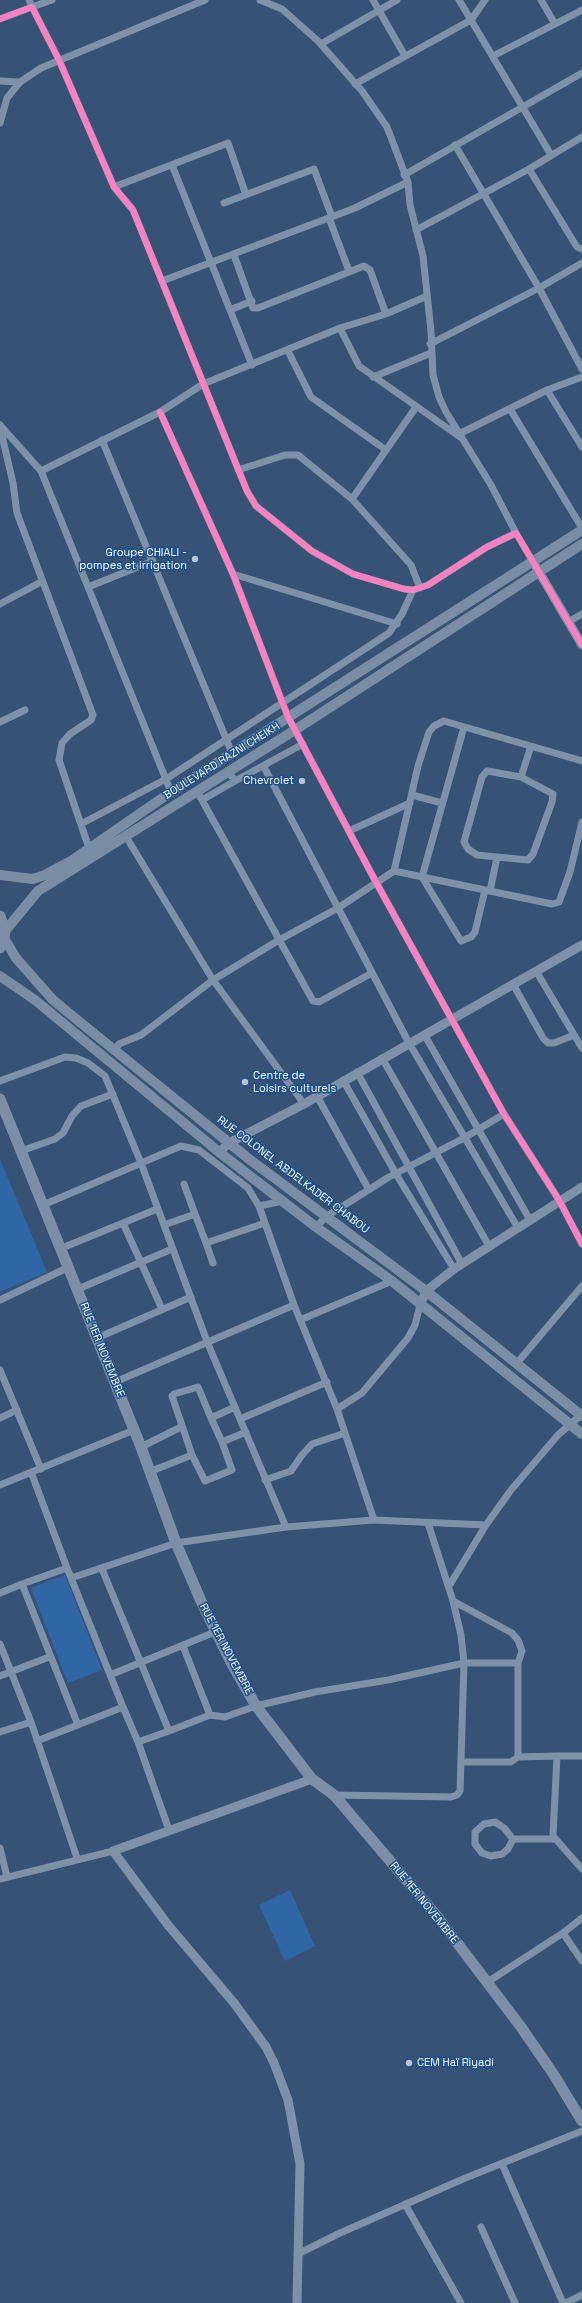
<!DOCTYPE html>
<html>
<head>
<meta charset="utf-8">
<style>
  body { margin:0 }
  canvas { display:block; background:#365274 }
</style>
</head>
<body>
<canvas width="582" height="2303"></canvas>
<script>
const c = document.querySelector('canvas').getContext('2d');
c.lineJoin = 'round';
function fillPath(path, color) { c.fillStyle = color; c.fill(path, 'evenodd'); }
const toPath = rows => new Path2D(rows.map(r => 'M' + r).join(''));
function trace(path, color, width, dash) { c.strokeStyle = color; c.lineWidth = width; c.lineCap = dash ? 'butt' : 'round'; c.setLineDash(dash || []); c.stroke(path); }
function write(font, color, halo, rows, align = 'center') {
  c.font = font + ' "Space Grotesk",sans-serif'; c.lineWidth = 3; c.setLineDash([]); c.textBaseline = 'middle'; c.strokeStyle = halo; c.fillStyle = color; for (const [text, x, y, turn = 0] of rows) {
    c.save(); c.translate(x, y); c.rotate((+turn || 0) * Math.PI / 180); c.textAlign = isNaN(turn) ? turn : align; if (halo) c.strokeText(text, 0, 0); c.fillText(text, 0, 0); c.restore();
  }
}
const green = toPath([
  [0,1159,47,1272,0,1292],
  [65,1575,102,1670,68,1683,31,1588],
  [290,1890,315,1946,285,1961,259,1905]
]);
const minor = toPath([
  [29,0,32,7,52,0],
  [260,0,282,9,318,41,362,91,387,127,408,182,410,205,423,256,431,331,433,375,439,397,446,412,491,485,516,533],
  [373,0,405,56],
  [459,0,471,20,485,0],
  [541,0,555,24],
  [0,19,32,7,59,60,114,187,133,210,247,491,256,506,312,551,353,574,404,589,413,590,428,585,487,547,516,533,532,560],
  [321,44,397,0],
  [493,56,582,10],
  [0,81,20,82],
  [355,84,471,20,551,155],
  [0,123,7,98,20,82,41,68,205,0],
  [172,165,252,365],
  [529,169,577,247,582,249],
  [404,175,582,73],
  [114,187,228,143,246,195],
  [224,203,314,169,332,217],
  [329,218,349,271],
  [416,230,529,169,582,137],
  [234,255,253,308,258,308,364,266,370,270,386,314],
  [582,263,539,288,582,369],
  [162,281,355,208,408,182],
  [230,310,252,301],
  [340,328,359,366,460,437],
  [430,344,539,288,455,145],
  [288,351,311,397,386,450],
  [373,377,431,353],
  [582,377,547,390,582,447],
  [510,409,582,528],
  [160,412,233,574,288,717,377,884,504,1114,559,1200,582,1244],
  [0,425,41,471,160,412,203,384,340,328,386,314,427,296],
  [0,427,13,483,17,513,93,715,91,720,70,734,62,743,59,760,90,851],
  [459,434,547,390],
  [102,440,232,753],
  [238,470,285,455,298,455,352,499,416,407],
  [41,471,171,792],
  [352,499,411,565,420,588],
  [233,574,397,624],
  [88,587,153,561],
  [0,604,41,582],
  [568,622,582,614],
  [0,722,25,710],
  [464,727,422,877,461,941,471,937,475,932,485,890],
  [264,767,409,1043,518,1228],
  [228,771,235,781,303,744],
  [521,777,531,746],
  [197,791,313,1001,319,1002,372,973],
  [412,795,442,803],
  [202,800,235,781],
  [81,824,166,779,389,633,402,614,413,590],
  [349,831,410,803],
  [125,835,213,980,304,1104],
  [394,871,552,904,559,902,570,872,582,822],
  [490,891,497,857,528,860,533,854,552,802,553,794,521,777,487,771,482,777,464,842,468,849,477,855,497,857],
  [536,971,582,1048],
  [513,984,543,1038,548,1043,554,1043,574,1035],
  [424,1034,530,1220],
  [115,1050,119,1044,141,1035,213,980,279,940,338,908,394,871,418,766,429,732,434,726,444,721,582,761],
  [382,1058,489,1246],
  [357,1072,462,1264],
  [343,1080,396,1174,454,1269],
  [0,1081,65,1057,76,1058,88,1063,105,1076,141,1163,208,1344,286,1527],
  [317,1096,369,1190],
  [21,1151,55,1139,63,1133,72,1116,81,1106,113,1094],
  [184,1184,195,1214],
  [283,1201,259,1206,294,1305,337,1409],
  [43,1205,181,1146,199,1150,248,1188,259,1206],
  [157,1209,123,1223,162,1309],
  [164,1225,195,1214,206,1243,265,1223],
  [316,1227,327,1216,389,1177,464,1138,504,1114],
  [206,1243,213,1263],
  [62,1248,123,1223],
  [78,1289,172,1249],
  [0,1300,69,1267],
  [300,1320,392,1281],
  [97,1338,191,1297],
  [517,1363,582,1286],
  [0,1370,41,1469],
  [115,1382,294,1305],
  [235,1407,211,1418,198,1387,174,1394,172,1396,192,1455,205,1481,232,1470,222,1442,246,1432],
  [0,1418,17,1410],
  [211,1418,222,1442],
  [240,1419,327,1382],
  [141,1447,181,1427],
  [31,1472,67,1568],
  [149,1472,192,1455],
  [265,1480,291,1471,302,1455,312,1444,345,1433],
  [0,1485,134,1430],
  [374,1520,337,1409,362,1393,408,1338,415,1325,420,1305],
  [102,1569,169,1731,210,1715,183,1646],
  [71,1578,176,1543,286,1527,374,1520,486,1525,511,1490,558,1435,581,1415],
  [449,1586,486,1525],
  [0,1593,22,1584],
  [453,1601,512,1633,518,1640,522,1651,518,1663],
  [0,1644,31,1722,77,1858],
  [110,1675,215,1632],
  [0,1676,49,1657],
  [123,1707,138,1742,169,1731],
  [210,1715,225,1717,256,1706,315,1692,388,1680,464,1663,518,1663,518,1757,511,1762,461,1762],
  [0,1732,31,1722],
  [37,1741,123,1707,67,1568,22,1584,78,1725],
  [138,1742,169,1830],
  [582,1756,557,1756,553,1836,582,1869],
  [518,1757,557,1756],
  [334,1795,451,1797,457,1795,460,1791,464,1663,461,1635,453,1601,428,1523],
  [513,1839,508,1849,502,1854,491,1856,482,1853,475,1844,475,1832,484,1824,495,1822,504,1828,513,1839,554,1839],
  [0,1848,7,1877],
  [0,1879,113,1851],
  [563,1933,582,1961],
  [486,1983,563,1933,582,1918],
  [502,2164,563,2303],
  [405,2204,461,2303],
  [481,2227,515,2303],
  [300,2253,340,2233,463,2179,582,2131],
  [566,2303,582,2295]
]);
const tertiary = toPath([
  [532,560,582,645],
  [219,1152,229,1143,304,1104,582,945],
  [420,1305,426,1291,454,1269,582,1187],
  [297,2303,300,2164,288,2100,274,2063,266,2047,234,2003,168,1925,113,1851,312,1779]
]);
const secondary = toPath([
  [0,875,33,879,45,875,71,861,171,792,582,530],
  [5,931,38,891,295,730,582,544],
  [4,938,16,958,30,974,53,1000,81,1023,249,1159,426,1291,582,1416],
  [0,976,35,1000,219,1152,316,1227,392,1281,582,1434]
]);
const primary = toPath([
  [0,916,5,931,4,938,0,948],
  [0,1099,141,1447,176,1543,201,1601,231,1662,256,1706,312,1779,334,1795,436,1915,521,2027,554,2075,582,2121]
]);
const cycleway = toPath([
  [0,19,32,7,59,60,114,187,133,210,247,491,256,506,312,551,353,574,404,589,413,590,428,585,487,547,516,533,582,645],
  [160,412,233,574,288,717,377,884,504,1114,559,1200,582,1244]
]);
const markers = [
  [195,559,4,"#b9c2ce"],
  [302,781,4,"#b9c2ce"],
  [245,1082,4,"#b9c2ce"],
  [409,2063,4,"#b9c2ce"]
];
const poiNames = [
  ["Groupe CHIALI -",187,553],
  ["pompes et irrigation",187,566],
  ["Chevrolet",294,781],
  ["Centre de",253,1076,"left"],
  ["Loisirs culturels",253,1089,"left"],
  ["CEM Haï Riyadi",417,2063,"left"]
];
const streetNames = [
  ["BOULEVARD RAZNI CHEIKH",222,761,-32],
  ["RUE COLONEL ABDELKADER CHABOU",293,1175,37],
  ["RUE 1ER NOVEMBRE",102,1350,68],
  ["RUE 1ER NOVEMBRE",226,1649,62],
  ["RUE 1ER NOVEMBRE",424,1903,51]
];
fillPath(green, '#2f66a5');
trace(minor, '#7d92a8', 7);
trace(tertiary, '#7d92a8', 9);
trace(secondary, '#798da4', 10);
trace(primary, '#7d8ea7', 11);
trace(cycleway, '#ff80c0', 6);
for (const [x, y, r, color] of markers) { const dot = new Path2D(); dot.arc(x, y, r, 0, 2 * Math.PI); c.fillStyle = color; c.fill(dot); trace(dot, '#1b4f8f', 1.5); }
write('11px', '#fff', '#1b4f8f', poiNames, 'right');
write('11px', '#fff', '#1b4f8f', streetNames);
</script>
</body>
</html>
